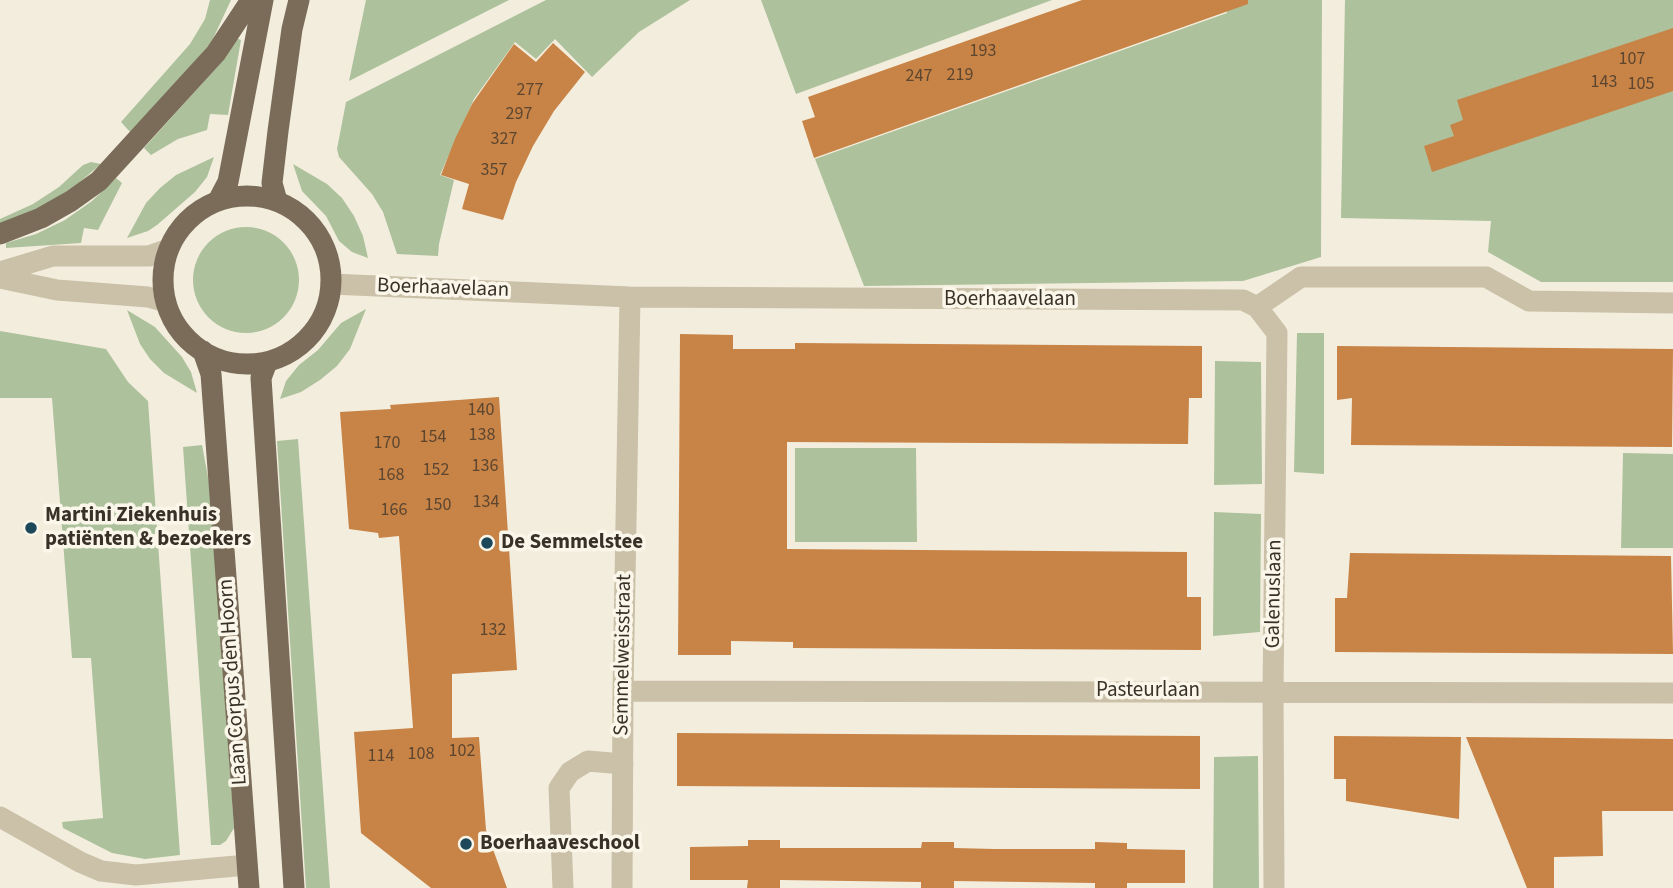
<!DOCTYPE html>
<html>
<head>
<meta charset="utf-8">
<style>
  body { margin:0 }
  canvas { display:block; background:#f3eddd }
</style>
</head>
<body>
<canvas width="1673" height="888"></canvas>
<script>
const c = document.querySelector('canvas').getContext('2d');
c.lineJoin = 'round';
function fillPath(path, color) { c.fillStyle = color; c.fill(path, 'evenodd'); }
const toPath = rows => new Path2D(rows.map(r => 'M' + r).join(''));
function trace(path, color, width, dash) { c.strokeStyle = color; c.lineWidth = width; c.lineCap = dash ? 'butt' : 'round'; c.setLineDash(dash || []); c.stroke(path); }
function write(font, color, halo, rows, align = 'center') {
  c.font = font + ' "Source Sans 3",sans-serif'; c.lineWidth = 7; c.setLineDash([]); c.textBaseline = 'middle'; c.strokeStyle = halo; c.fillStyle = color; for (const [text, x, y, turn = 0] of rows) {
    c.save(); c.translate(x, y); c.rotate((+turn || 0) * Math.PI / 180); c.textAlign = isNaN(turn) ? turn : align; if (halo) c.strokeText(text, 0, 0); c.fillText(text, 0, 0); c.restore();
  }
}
const green = toPath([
  [210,0,231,0,211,43,131,133,121,122,190,44,205,19],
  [366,0,509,0,349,81],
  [546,0,690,0,639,32,592,77,555,39,536,59,515,42,474,99,440,175,454,180,439,244,438,256,397,254,383,212,372,194,339,157,337,149,346,102],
  [761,0,1052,0,796,94],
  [1223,0,1322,0,1321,257,1243,281,864,286,815,159,1227,13],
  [1345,0,1673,0,1673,282,1541,282,1488,252,1491,221,1341,218],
  [236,38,241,40,228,115,210,114,207,130,178,139,151,155,144,148,226,57],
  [214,157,207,177,195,192,157,225,148,231,127,238,146,203,160,188,176,175],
  [91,162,101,164,74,187,45,205,0,225,0,219,33,204,59,187,83,165],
  [293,164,327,184,342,198,354,216,363,236,368,258,352,252,339,241,326,216,302,191],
  [116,178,122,183,98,230,84,228,81,243,6,248,6,243,36,234,65,220,92,201],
  '193 280a53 53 0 1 1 106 0a53 53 0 1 1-106 0Z',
  [366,309,350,349,337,366,320,380,301,392,280,399,286,381,299,365,318,350,341,323],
  [127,310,155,327,182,357,191,372,197,393,164,373,150,359,140,344],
  [0,331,106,349,128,382,148,401,180,855,145,859,112,853,63,828,62,822,103,818,91,658,72,658,52,398,0,398],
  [1297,333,1324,333,1324,474,1294,472],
  [1215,361,1261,362,1262,484,1214,485],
  [298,439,330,888,306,888,277,441],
  [202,445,211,493,234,828,226,841,220,845,211,845,183,447],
  [795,448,916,448,917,542,795,542],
  [1623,453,1673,454,1673,548,1621,548],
  [1214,512,1261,514,1260,632,1213,636],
  [1258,756,1259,888,1213,888,1214,757]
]);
const building = toPath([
  [1082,0,1248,0,1248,4,814,158,802,121,815,117,808,97],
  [1673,28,1673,91,1432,172,1424,146,1454,136,1450,125,1463,120,1457,100],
  [553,43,585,72,554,111,533,146,516,182,503,220,462,209,469,184,441,175,455,139,472,104,514,44,536,62],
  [680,334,733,335,733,349,795,349,795,343,1202,346,1202,398,1189,398,1188,444,787,442,787,549,1187,552,1187,597,1201,597,1201,650,793,648,793,642,731,641,731,655,678,655],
  [1337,346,1673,349,1672,447,1351,445,1352,398,1337,400],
  [499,397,517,670,452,674,452,738,479,737,486,830,507,888,431,888,361,833,354,732,413,728,399,536,379,538,378,533,349,529,340,412,391,409,390,405],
  [1350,553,1671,556,1673,654,1335,652,1335,598,1347,598],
  [677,733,1200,736,1200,789,677,786],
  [1334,736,1461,737,1459,819,1346,801,1346,779,1334,779],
  [1466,737,1673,739,1673,811,1602,811,1603,856,1554,857,1554,888,1527,888],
  [748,840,780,840,780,848,921,848,922,842,954,842,954,848,995,849,1095,849,1095,842,1127,843,1127,849,1185,850,1185,883,1127,883,1127,888,1095,888,1095,883,954,881,954,888,921,888,921,882,780,880,780,888,747,888,748,880,690,880,690,847,748,846]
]);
const minor = toPath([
  [0,272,53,256,149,256,169,249],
  [0,278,57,290,148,297,166,302],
  [331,284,630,297,1243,300,1257,307,1277,333,1273,690,1274,888],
  [1257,307,1301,277,1486,277,1529,301,1673,303],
  [623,691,1673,693],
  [0,817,80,862,101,871,136,875,247,865],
  [563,888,559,788,570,772,588,761,623,764],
  [622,888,623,691,630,297]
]);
const major = toPath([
  '163 280a84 84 0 1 1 168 0a84 84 0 1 1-168 0Z',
  [218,201,228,182,263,0],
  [277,201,272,183,278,131,292,29,299,0],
  [0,234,41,218,71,201,99,181,216,53,251,0],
  [203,351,211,374,249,888],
  [267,362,261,378,294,888]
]);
const markers = [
  [31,528,7,"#1d485a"],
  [487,543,7,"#1d485a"],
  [466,844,7,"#1d485a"]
];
const numberNames = [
  ["193",983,52],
  ["107",1632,60],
  ["219",960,76],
  ["247",919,77],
  ["143",1604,83],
  ["105",1641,85],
  ["277",530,91],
  ["297",519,115],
  ["327",504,140],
  ["357",494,171],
  ["140",481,411],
  ["138",482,436],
  ["154",433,438],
  ["170",387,444],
  ["136",485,467],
  ["152",436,471],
  ["168",391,476],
  ["134",486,503],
  ["150",438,506],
  ["166",394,511],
  ["132",493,631],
  ["102",462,752],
  ["108",421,755],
  ["114",381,757]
];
const streetNames = [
  ["Boerhaavelaan",443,289,2],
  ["Boerhaavelaan",1010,300],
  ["Galenuslaan",1275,594,-89],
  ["Semmelweisstraat",624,655,-89],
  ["Laan Corpus den Hoorn",234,682,-94],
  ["Pasteurlaan",1148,691]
];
const poiNames = [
  ["Martini Ziekenhuis",45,516],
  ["patiënten & bezoekers",45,540],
  ["De Semmelstee",501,543],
  ["Boerhaaveschool",480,844]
];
fillPath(green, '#adc29c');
fillPath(building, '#c88346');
trace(minor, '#cbc0a8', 21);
trace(major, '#7a6c59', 21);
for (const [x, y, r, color] of markers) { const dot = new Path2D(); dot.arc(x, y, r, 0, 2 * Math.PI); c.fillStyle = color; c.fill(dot); trace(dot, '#faf6e9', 2.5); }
write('18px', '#5c4630', null, numberNames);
write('21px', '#383128', '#faf6e9', streetNames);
write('bold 21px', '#383128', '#faf6e9', poiNames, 'left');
</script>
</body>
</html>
